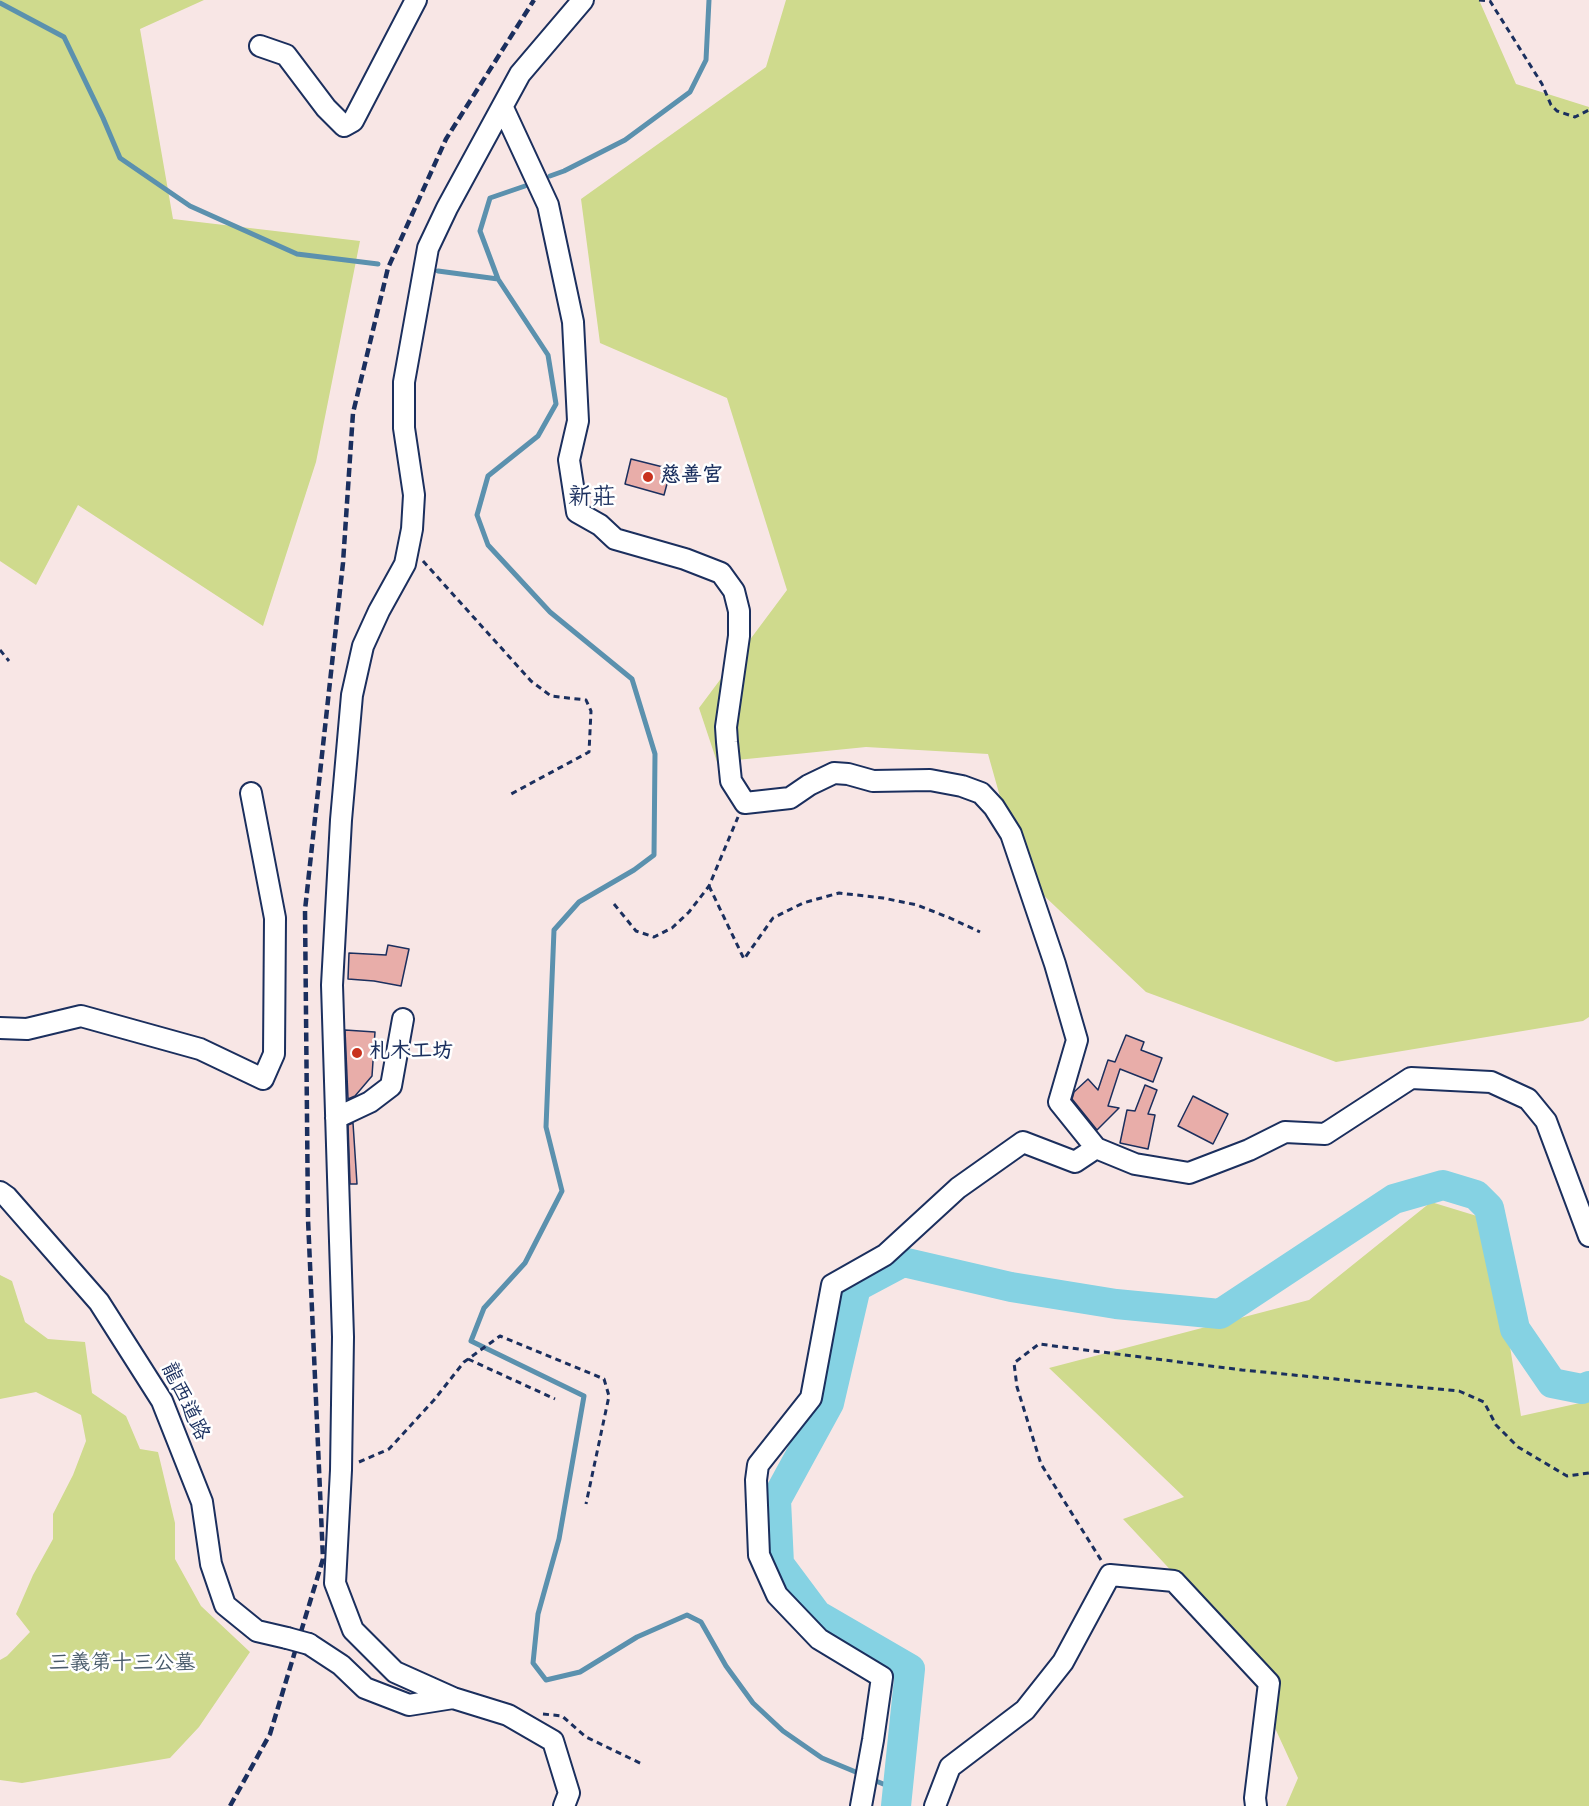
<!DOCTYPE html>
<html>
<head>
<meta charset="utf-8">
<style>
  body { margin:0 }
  canvas { display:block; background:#f8e6e5 }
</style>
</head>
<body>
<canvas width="1589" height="1806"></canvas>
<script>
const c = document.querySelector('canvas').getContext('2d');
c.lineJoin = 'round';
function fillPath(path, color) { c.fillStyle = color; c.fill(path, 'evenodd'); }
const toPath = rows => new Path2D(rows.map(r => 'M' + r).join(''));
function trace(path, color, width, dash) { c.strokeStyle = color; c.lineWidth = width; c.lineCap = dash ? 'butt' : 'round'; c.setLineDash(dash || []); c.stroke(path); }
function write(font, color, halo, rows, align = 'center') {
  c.font = font + ' Mynerve,"LXGW WenKai TC",sans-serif'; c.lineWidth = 5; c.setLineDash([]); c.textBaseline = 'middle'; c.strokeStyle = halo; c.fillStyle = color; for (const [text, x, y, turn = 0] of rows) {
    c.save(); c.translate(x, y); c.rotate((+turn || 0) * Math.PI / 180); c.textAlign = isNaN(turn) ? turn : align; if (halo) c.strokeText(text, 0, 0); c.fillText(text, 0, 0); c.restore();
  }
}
const green = toPath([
  [0,0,204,0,140,29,173,219,360,241,316,462,263,626,78,505,36,585,0,561],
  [786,0,1479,0,1516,84,1589,107,1589,1017,1583,1021,1336,1062,1146,992,1022,875,988,754,866,747,717,762,699,708,787,590,727,398,600,343,581,199,766,67],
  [1431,1202,1490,1220,1521,1416,1589,1401,1589,1806,1286,1806,1298,1778,1233,1637,1123,1519,1184,1497,1049,1368,1309,1300],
  [0,1275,12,1281,25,1322,48,1339,85,1342,92,1393,126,1416,140,1449,158,1452,175,1523,175,1559,201,1606,250,1652,199,1727,170,1758,22,1783,0,1780,0,1660,7,1656,30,1632,16,1614,33,1575,53,1539,53,1514,73,1475,86,1441,81,1415,36,1392,0,1399]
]);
const stream = toPath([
  [0,3,64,37,103,118,120,158,190,206,297,254,378,264],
  [550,176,564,171,625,140,690,92,706,60,709,0],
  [525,186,490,198,480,231,498,279,548,355,556,404,538,436,488,476,477,515,488,545,550,612,632,679,655,754,654,855,634,870,579,902,554,930,546,1127,562,1191,525,1263,484,1308,471,1341,584,1396,559,1539,538,1614,533,1663,546,1680,580,1672,637,1637,687,1615,701,1622,726,1666,753,1703,783,1731,822,1758,863,1775],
  [438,271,498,279],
  [871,1779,898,1790]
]);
const river = toPath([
  [896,1806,910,1669,817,1615,779,1564,776,1500,829,1403,856,1287,903,1262,1011,1287,1116,1304,1220,1314,1394,1199,1443,1185,1476,1195,1489,1208,1515,1329,1552,1383,1582,1389,1589,1386]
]);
const building = toPath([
  [631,459,671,469,664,495,625,484,631,459],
  [388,945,409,949,401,986,374,981,348,979,349,953,386,955,388,945],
  [345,1030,375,1032,372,1076,355,1096,348,1099,345,1030],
  [1126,1035,1144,1042,1141,1050,1162,1058,1153,1082,1120,1069,1108,1106,1119,1108,1097,1130,1072,1099,1074,1092,1088,1079,1098,1090,1108,1060,1115,1062,1126,1035],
  [1145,1085,1157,1090,1148,1114,1155,1115,1148,1149,1120,1143,1127,1110,1135,1111,1145,1085],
  [1193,1096,1228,1114,1213,1144,1178,1126,1193,1096],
  [353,1123,357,1184,350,1184,348,1125,353,1123]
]);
const path = toPath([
  [1479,0,1490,1,1542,84,1551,105,1557,111,1575,117,1589,110],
  [423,561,531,681,551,696,586,700,591,711,589,752,511,794],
  [0,650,9,661],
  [709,886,744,959,773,918,803,903,839,893,883,898,917,905,950,918,980,932],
  [614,904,636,931,654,937,672,928,689,912,709,886,738,817],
  [468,1359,555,1399],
  [359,1462,389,1449,434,1400,464,1362,500,1336,604,1379,609,1396,586,1504],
  [1101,1560,1041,1464,1017,1387,1014,1363,1039,1344,1242,1370,1459,1391,1484,1402,1496,1425,1518,1447,1567,1476,1589,1473],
  [543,1714,562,1716,586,1737,642,1764]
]);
const minor = toPath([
  [260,46,286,55,326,108,344,126,353,121,416,0],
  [503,108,548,205,573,322,578,421,569,460,577,512,600,525,615,539,685,559,721,573,734,591,739,611,739,636,726,727,727,742,731,781,745,803,790,798,809,785,834,773,848,774,873,781,930,780,962,786,981,793,994,807,1011,834,1055,964,1077,1040,1059,1102,1096,1148],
  [0,1028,27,1029,81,1016,200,1049,263,1079,274,1054,275,918,251,793],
  [336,1118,370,1102,391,1086,403,1019],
  [0,1192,7,1197,99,1302,162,1401,202,1502,211,1564,225,1605,257,1631,287,1638],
  [309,1644,341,1665,365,1688,409,1705,453,1698],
  [564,1806,569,1793,553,1741,508,1715,453,1698,395,1672,353,1630,335,1583,341,1470,343,1337,332,985,341,820,352,695,363,646,379,611,405,564,412,529,414,495,404,428,404,382,428,248,447,208,520,74,583,0],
  [861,1806,873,1740,882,1677,819,1639,777,1595,759,1555,756,1480,758,1465,811,1398,832,1285,885,1255,958,1188,1023,1142,1075,1162,1096,1148,1135,1164,1189,1173,1249,1150,1285,1132,1325,1134,1411,1078,1491,1082,1528,1099,1546,1121,1589,1236],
  [935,1806,950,1767,1025,1710,1063,1662,1110,1575,1174,1581,1269,1683,1255,1798,1256,1806]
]);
const rail = toPath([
  [230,1806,270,1734,323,1559,308,1219,305,910,343,563,353,413,388,268,446,139,534,0]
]);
const minorBridge = toPath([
  [287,1638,309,1644]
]);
const markers = [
  [648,477,6,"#c8321e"],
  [357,1053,6,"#c8321e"]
];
const poiNames = [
  ["慈善宮",660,477],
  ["札木工坊",369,1053]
];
const streetNames = [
  ["龍西道路",184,1402,64]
];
const parkNames = [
  ["三義第十三公墓",122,1665]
];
const quarterNames = [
  ["新莊",592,499]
];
fillPath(green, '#cfda8d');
trace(stream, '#5b91ae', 5);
trace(river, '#85d2e3', 30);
fillPath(building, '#e8ada9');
trace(building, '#1b2f5e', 1.5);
trace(minor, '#1b2f5e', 24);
trace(path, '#1b2f5e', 3, [6, 4.5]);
trace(minor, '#fff', 20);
trace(rail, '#1b2f5e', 4.5, [9, 4.5]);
trace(minorBridge, '#1b2f5e', 24, []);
trace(minorBridge, '#fff', 20);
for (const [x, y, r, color] of markers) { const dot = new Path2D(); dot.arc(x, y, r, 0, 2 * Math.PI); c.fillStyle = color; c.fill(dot); trace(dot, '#fff', 2); }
write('bold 21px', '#1b2f5e', '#fff', poiNames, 'left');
write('21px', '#1b2f5e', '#fff', streetNames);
write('21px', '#485a6a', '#fff', parkNames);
write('24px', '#1b2f5e', '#fff', quarterNames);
</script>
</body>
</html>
